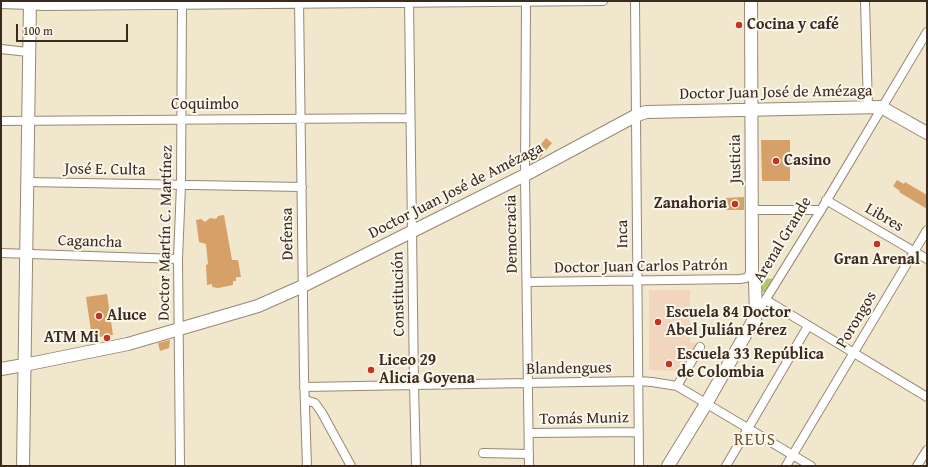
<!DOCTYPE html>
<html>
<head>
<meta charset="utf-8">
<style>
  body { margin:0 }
  #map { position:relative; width:928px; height:467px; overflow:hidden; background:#f1e7cd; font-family:"Gentium Book Plus",serif }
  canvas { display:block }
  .frame { position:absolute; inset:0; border:2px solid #3b2a1e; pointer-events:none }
  .scale { position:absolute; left:16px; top:24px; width:112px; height:18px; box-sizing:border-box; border:2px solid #3b2a1e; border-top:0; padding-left:5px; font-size:12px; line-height:14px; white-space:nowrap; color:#3b2a1e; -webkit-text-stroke:3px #fbf7ec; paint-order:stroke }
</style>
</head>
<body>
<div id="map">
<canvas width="928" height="467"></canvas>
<div class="frame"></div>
<div class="scale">100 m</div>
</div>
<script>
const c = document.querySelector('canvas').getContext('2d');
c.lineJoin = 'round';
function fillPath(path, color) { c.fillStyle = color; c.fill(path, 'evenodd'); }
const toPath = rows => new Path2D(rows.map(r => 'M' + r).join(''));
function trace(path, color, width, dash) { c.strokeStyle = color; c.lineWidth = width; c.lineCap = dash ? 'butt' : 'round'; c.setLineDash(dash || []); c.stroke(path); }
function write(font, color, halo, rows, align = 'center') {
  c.font = font + ' "Gentium Book Plus",serif'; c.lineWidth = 4; c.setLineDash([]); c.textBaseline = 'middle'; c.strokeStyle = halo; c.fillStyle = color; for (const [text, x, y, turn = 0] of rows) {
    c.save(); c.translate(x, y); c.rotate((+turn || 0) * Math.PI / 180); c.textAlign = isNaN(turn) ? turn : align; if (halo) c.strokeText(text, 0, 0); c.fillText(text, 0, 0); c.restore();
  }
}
const built = toPath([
  [649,290,690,290,690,343,702,343,696,346,681,371,649,370]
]);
const green = toPath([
  [759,278,774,279,766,291,763,292,760,292]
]);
const building = toPath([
  [546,138,552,143,539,159,533,154],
  [761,140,790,140,790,181,762,181],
  [897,180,904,184,905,182,927,195,927,209,899,192,900,191,893,186],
  [744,197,744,210,725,210,725,198],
  [224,215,232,260,238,260,241,277,236,277,236,281,233,281,233,285,218,288,212,287,212,284,207,285,206,265,208,264,206,244,199,242,196,220,201,219,205,222,210,218,216,219,218,216],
  [107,294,113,335,92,338,86,297],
  [170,340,169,348,160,351,158,343]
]);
const street = toPath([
  [299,1,304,376,307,466],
  [409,1,414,384,416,466],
  [526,1,525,175,529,466],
  [635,1,639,466],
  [865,1,868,108],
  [1,4,30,5,43,6,603,1],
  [1,49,28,52],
  [1,121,410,118],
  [27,182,302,187],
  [826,200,927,259],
  [752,210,821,210],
  [1,253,178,259],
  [527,282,740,279,746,278,752,273],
  [766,300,927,397],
  [756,315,821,210,927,32],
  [677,386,700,347],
  [304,387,638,381,652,382,677,386,811,466],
  [305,400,315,403,322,413,351,466],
  [529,433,639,432],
  [483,453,529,454],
  [180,466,178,259,181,185,182,1],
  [726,466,808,326],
  [786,466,927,230],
  [917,466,927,450]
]);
const secondary = toPath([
  [1,369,24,365,128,344,258,306,303,286,525,175,635,116,646,112,881,107,927,133],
  [23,466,30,1],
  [668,466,706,404,756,316,755,281,752,273,751,1]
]);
const markers = [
  [739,25,4,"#c8321e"],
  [776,161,4,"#c8321e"],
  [735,204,4,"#c8321e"],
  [877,244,4,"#c8321e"],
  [99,316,4,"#c8321e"],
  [658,322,4,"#c8321e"],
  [107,338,4,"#c8321e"],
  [669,364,4,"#c8321e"],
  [371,370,4,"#c8321e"]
];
const poiNames = [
  ["Cocina y café",747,25],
  ["Casino",784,161],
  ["Zanahoria",727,204,"right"],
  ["Gran Arenal",877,260,"center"],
  ["Escuela 84 Doctor",666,313],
  ["Abel Julián Pérez",666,331],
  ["Aluce",107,316],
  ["ATM Mi",99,338,"right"],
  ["Escuela 33 República",677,355],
  ["de Colombia",677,373],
  ["Liceo 29",379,361],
  ["Alicia Goyena",379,379]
];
const streetNames = [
  ["Doctor Juan José de Amézaga",776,93,-1],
  ["Coquimbo",205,105],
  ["Justicia",736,159,-91],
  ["José E. Culta",105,170,1],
  ["Doctor Juan José de Amézaga",456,191,-27],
  ["Libres",884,218,30],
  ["Doctor Martín C. Martínez",166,233,-89],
  ["Defensa",288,234,-91],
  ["Democracia",512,234,-91],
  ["Inca",623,234,-91],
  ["Arenal Grande",783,240,-59],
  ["Cagancha",90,242,2],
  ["Doctor Juan Carlos Patrón",641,267,-1],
  ["Constitución",399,294,-91],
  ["Porongos",857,320,-59],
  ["Blandengues",569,369,-1],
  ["Tomás Muniz",584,419,-1]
];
const neighbourhoodNames = [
  ["REUS",755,441]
];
fillPath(built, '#f1d5bd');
fillPath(green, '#b5c567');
fillPath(building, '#d6a069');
trace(street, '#968876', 10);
trace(secondary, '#968876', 14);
trace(street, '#fff', 8);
trace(secondary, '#fff', 12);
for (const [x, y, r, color] of markers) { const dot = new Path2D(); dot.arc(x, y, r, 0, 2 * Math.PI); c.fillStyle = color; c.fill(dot); trace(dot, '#fbf7ec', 1.5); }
write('bold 16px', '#3b2a1e', '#fbf7ec', poiNames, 'left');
write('16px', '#3b2a1e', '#fbf7ec', streetNames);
c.letterSpacing = '1px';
write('17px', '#715338', '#fbf7ec', neighbourhoodNames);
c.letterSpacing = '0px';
</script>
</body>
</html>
